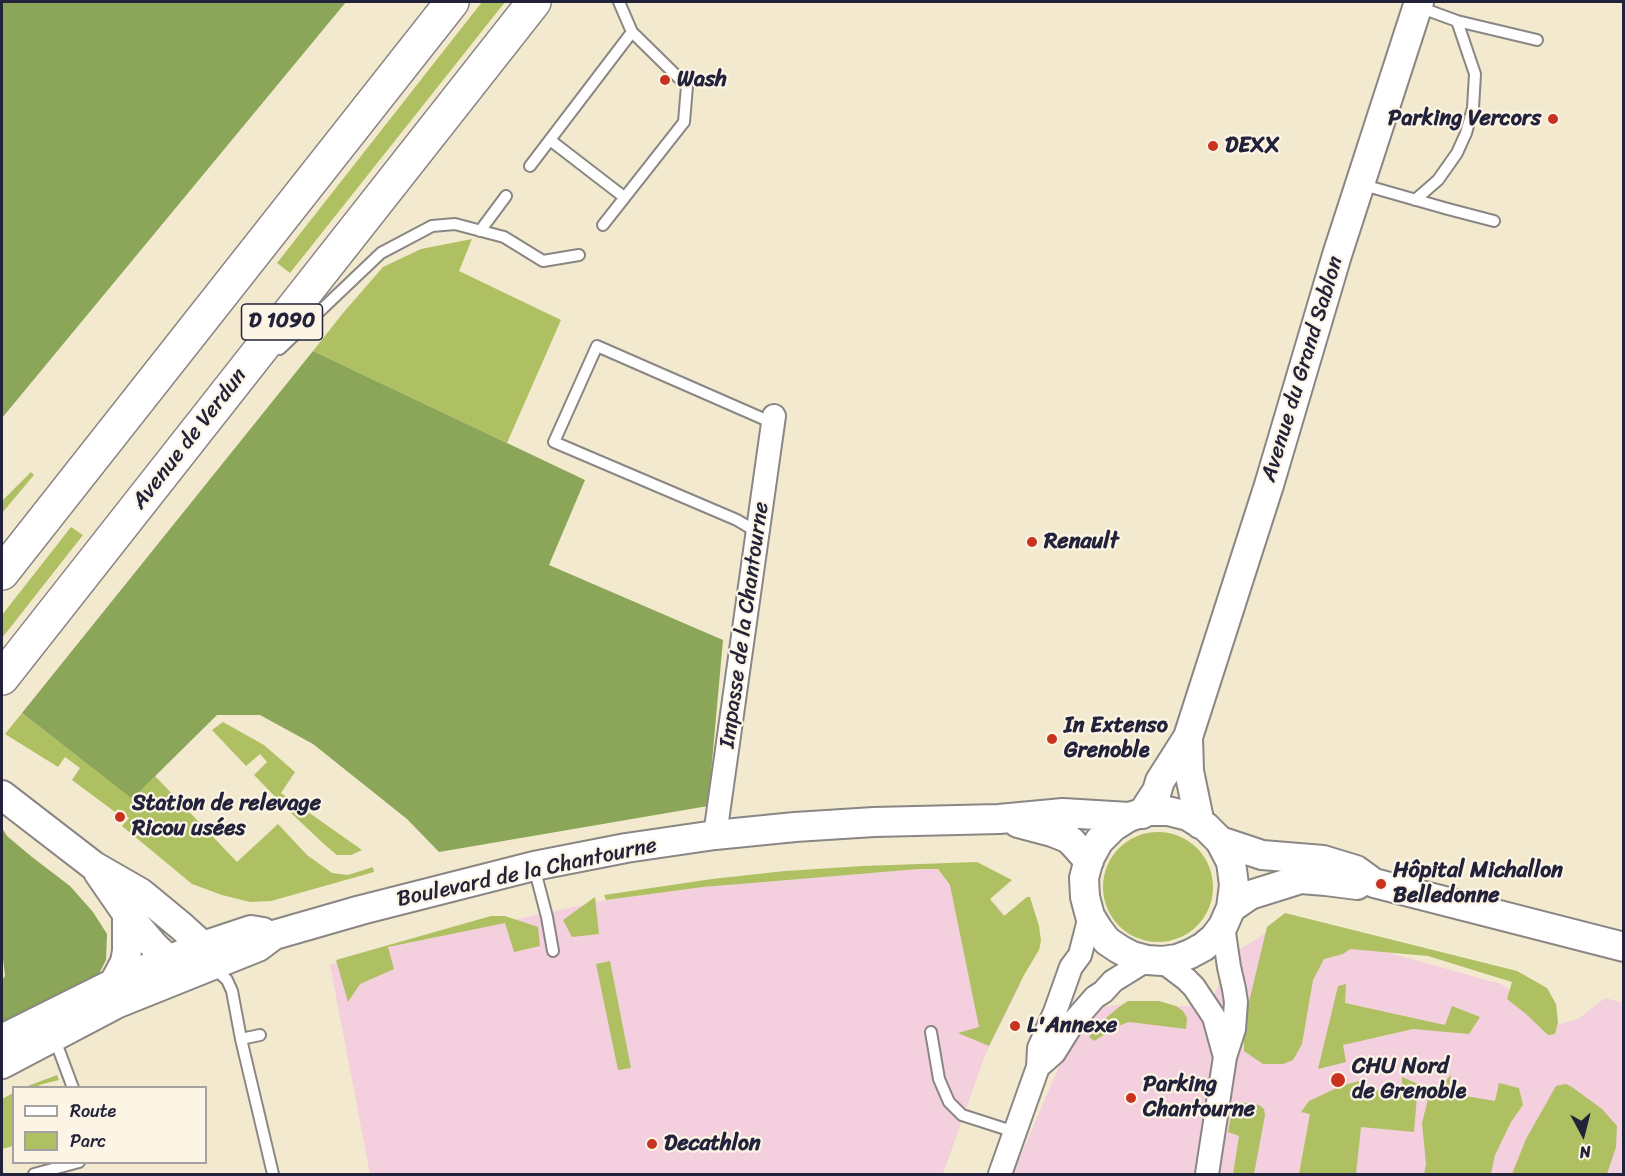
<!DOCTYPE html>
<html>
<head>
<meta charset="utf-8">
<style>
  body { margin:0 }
  #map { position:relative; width:1625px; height:1176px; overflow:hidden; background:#f2e9ce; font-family:Sriracha,sans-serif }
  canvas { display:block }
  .frame { position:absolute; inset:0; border:3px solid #22223b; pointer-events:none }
  .legend { position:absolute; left:12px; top:1086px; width:195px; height:78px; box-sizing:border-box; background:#fcf5e5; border:2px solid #a5a1a1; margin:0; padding:8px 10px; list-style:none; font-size:18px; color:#22223b }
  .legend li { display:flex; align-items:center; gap:12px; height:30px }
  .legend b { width:30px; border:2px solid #a5a1a1 }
  .north { position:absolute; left:1553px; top:1104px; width:60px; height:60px; -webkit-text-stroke:4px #fcf5e5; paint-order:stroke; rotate:173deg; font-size:16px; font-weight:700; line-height:24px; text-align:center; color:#22223b }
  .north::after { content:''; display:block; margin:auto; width:21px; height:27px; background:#22223b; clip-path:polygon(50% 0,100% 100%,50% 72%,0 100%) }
</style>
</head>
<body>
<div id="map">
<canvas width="1625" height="1176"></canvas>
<div class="frame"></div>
<ul class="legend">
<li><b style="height:8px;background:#fff"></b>Route</li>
<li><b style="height:16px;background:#afc063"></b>Parc</li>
</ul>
<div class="north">N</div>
</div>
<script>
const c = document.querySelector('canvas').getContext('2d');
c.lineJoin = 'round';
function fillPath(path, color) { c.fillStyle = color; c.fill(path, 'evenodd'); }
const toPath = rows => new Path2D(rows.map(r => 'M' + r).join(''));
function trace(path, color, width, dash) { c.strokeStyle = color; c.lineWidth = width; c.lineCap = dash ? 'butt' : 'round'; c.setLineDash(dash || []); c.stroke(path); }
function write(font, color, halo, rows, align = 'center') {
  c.font = font + ' Sriracha,sans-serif'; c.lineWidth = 4.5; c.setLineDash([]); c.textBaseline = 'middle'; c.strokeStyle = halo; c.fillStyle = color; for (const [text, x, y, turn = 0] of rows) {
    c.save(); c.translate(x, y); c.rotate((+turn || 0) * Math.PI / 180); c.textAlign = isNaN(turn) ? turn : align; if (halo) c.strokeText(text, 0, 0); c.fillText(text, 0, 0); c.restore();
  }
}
const built = toPath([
  [919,869,938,869,950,885,990,899,1035,947,1017,991,985,1055,943,1174,370,1174,330,965,388,947,606,900,703,887],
  [1282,923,1501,984,1522,997,1538,1022,1560,1024,1578,1019,1605,998,1623,1003,1623,1174,1013,1174,1068,1045,1084,1024,1104,1007,1136,1002,1157,1007,1189,1006,1214,994,1234,953]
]);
const green = toPath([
  [482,2,505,2,290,273,277,263],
  [472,239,459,271,561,320,507,443,313,351,343,313,383,267,421,249],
  [31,472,34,475,2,513,2,501],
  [71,527,83,535,2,638,2,615],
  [22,713,132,799,155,776,237,862,278,824,307,855,332,873,348,875,373,867,374,872,271,901,250,902,222,895,192,884,122,826,129,818,118,809,115,812,72,780,80,768,65,757,58,767,5,734],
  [223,722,264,745,295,772,281,793,362,850,351,855,337,855,325,845,290,812,254,775,267,762,260,754,246,766,212,730],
  '1103 887a55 55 0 1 1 110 0a55 55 0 1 1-110 0Z',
  [977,862,1012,880,990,899,1004,916,1027,897,1030,897,1039,926,1041,941,1039,950,1024,975,989,1046,958,1033,979,1027,950,885,938,869,919,869,752,883,703,887,606,900,604,895,712,879,785,871,863,866],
  [595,897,599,934,572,937,563,920],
  [1285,913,1517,971,1547,988,1556,1004,1558,1022,1555,1034,1548,1035,1526,1014,1507,999,1512,982,1428,956,1350,949,1343,954,1324,959,1313,980,1302,1044,1293,1060,1283,1064,1263,1064,1244,1051,1244,1023,1267,927],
  [491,916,505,916,538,927,540,946,514,952,505,923,388,947,394,969,360,984,348,1002,336,960],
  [610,961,631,1068,618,1070,596,964],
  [1346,984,1345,1003,1445,1025,1452,1006,1480,1017,1469,1034,1413,1029,1343,1045,1346,1062,1318,1069,1338,986],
  [1128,1001,1159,1001,1176,1006,1183,1011,1187,1018,1186,1029,1129,1022,1118,1026,1094,1041,1089,1037,1106,1018,1119,1007],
  [57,1075,59,1080,39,1085,39,1087,25,1087],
  [1451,1075,1448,1093,1495,1101,1499,1083,1519,1088,1523,1105,1511,1122,1495,1155,1491,1174,1424,1174,1426,1164,1422,1123,1428,1099],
  [1402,1077,1418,1084,1414,1132,1361,1127,1356,1174,1299,1174,1310,1114,1301,1112,1309,1101,1341,1086,1359,1081,1360,1091,1402,1088],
  [1566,1084,1572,1087,1602,1109,1617,1126,1616,1147,1607,1174,1512,1174,1526,1139,1556,1086],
  [13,1093,13,1146,2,1149,2,1099],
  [1240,1102,1259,1105,1264,1109,1265,1115,1254,1174,1233,1174,1239,1136,1228,1132,1233,1105]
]);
const forest = toPath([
  [2,2,346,2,2,418],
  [313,351,585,480,549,565,723,640,708,806,439,852,407,819,313,744,260,715,217,715,132,799,22,713],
  [2,828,7,836,32,857,70,886,93,912,107,934,106,960,94,984,2,1036,2,980,5,976,3,959,2,957]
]);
const service = toPath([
  [1419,7,1457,21,1537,40],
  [550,140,624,197],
  [530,166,632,32],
  [1360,184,1448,209,1494,221],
  [1415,200,1438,180,1457,153,1466,133,1473,108,1475,74,1457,21],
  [603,225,684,122,687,86,632,32,619,2],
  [480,231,506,196],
  [280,349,381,253,432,226,455,224,504,237,543,261,579,255],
  [757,532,737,520,554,442,597,346,773,423],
  [534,867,547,917,553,951],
  [214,968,227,980,232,991,241,1039,273,1174],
  [931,1032,939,1079,949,1102,962,1115,1015,1132],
  [54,1037,73,1088],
  [241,1039,260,1035],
  [34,1174,79,1162]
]);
const minor = toPath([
  [715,835,774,416],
  [1162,961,1186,979,1194,987,1214,1017,1225,1057],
  [1038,1067,1054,1053,1074,1021,1095,997,1103,992,1113,981,1147,960],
  [1000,1174,1038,1067,1039,1048,1055,1012,1071,967,1080,955,1090,916],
  [1207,1174,1225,1057,1234,1029,1236,1002,1234,989,1229,967,1223,926]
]);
const tertiary = toPath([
  [1188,737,1189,771,1200,824],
  [2,795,94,866,141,893,181,926,203,946,210,961],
  [1142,814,1157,791,1160,781,1188,737,1269,485,1337,255,1419,2],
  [1018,823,1052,832,1067,838,1072,842,1089,861],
  [1220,841,1231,862,1234,885,1231,908,1223,926,1214,938,1203,947,1190,954,1177,959,1162,961,1147,960,1132,956,1119,949,1107,941,1098,929,1090,916,1085,897,1084,878,1089,859,1099,841,1113,827,1129,817,1148,811,1168,811,1188,816,1206,827,1220,841,1262,855,1323,860,1356,870,1374,883,1624,947],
  [98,872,127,914,155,947,169,960,186,962],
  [1231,908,1250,895,1301,879,1326,881,1357,885],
  [114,983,125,962,127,951,127,914],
  [2,1039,114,983,140,971,203,946,251,930,263,932],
  [2,1064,116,1004,258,947,274,935,361,910,534,866,626,848,715,835,795,827,874,822,999,819,1063,813,1129,817]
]);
const primary = toPath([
  [2,573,452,2],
  [2,678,534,2]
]);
const markers = [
  [665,80,6,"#c8321e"],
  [1553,119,6,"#c8321e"],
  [1213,146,6,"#c8321e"],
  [1032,542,6,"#c8321e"],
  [1052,739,6,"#c8321e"],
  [120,817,6,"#c8321e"],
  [1381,884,6,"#c8321e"],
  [1015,1026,6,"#c8321e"],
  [1338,1080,8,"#c8321e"],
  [1131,1098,6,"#c8321e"],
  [652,1144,6,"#c8321e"]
];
const shields = [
  [282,322,81]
];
const shieldNames = [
  ["D 1090",282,322]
];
const poiNames = [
  ["Wash",677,80],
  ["Parking Vercors",1541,119,"right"],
  ["DEXX",1225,146],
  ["Renault",1044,542],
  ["In Extenso",1064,726],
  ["Grenoble",1064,751],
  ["Station de relevage",132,804],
  ["Ricou usées",132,829],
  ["Hôpital Michallon",1393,871],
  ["Belledonne",1393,896],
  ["L'Annexe",1027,1026],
  ["CHU Nord",1352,1067],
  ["de Grenoble",1352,1092],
  ["Parking",1143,1085],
  ["Chantourne",1143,1110],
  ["Decathlon",664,1144]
];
const streetNames = [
  ["Avenue du Grand Sablon",1303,369,-73],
  ["Avenue de Verdun",190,439,-52],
  ["Impasse de la Chantourne",745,625,-82],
  ["Boulevard de la Chantourne",527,873,-12]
];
fillPath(built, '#f4cfdd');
fillPath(green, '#afc063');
fillPath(forest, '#8ba659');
trace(service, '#8a8684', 14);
trace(minor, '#8a8684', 26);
trace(tertiary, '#8a8684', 32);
trace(primary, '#8a8684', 36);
trace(service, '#fff', 10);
trace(minor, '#fff', 22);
trace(tertiary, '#fff', 28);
trace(primary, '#fff', 33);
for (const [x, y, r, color] of markers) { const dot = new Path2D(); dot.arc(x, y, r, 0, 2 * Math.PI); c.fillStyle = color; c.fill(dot); trace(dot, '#fcf5e5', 2); }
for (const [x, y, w] of shields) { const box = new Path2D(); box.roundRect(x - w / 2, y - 18, w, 36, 4.5); c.fillStyle = '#fcf5e5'; c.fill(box); trace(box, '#22223b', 1.5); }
write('bold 21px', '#22223b', null, shieldNames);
write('bold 22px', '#22223b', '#fcf5e5', poiNames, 'left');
write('22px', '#22223b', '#fcf5e5', streetNames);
</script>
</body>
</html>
